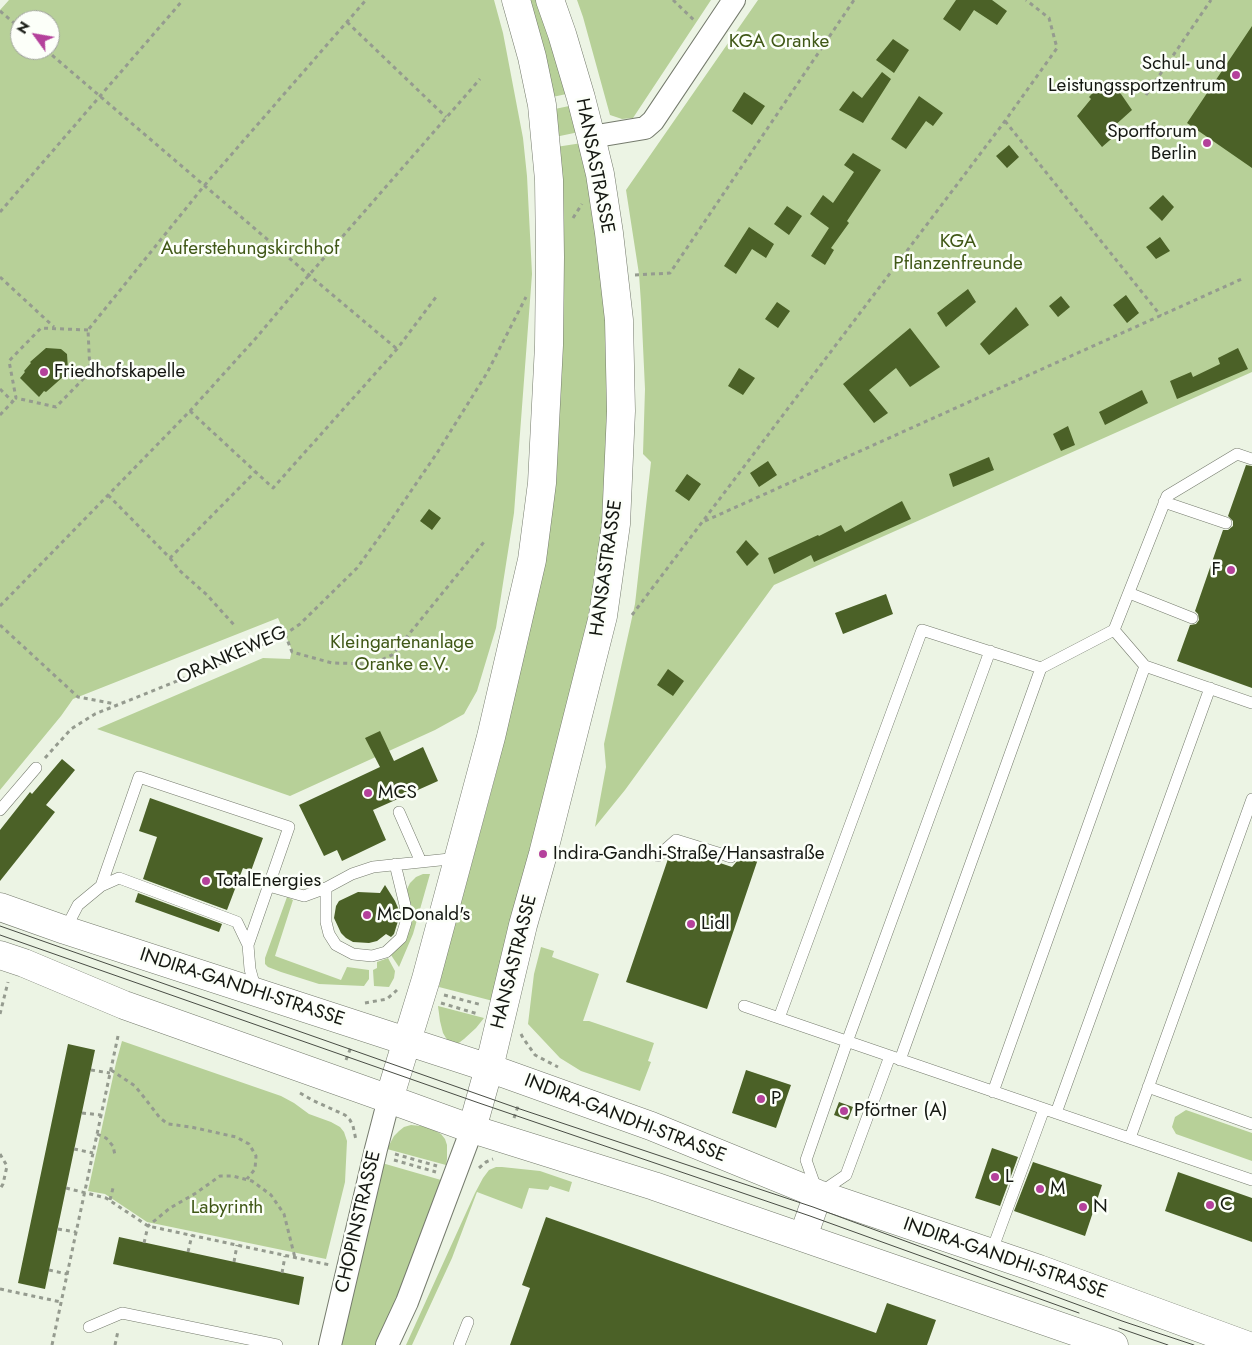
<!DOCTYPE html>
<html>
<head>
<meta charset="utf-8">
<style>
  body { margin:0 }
  #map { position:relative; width:1252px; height:1345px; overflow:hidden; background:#ecf4e4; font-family:Jost,sans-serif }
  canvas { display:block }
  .north { position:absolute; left:10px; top:10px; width:50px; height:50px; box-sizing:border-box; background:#fcfff9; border:1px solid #a0a39d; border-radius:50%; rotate:302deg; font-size:14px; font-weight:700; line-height:20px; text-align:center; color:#151812 }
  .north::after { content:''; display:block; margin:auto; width:18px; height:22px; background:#b4419b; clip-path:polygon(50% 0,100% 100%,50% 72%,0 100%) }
</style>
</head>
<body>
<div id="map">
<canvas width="1252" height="1345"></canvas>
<div class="north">N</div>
</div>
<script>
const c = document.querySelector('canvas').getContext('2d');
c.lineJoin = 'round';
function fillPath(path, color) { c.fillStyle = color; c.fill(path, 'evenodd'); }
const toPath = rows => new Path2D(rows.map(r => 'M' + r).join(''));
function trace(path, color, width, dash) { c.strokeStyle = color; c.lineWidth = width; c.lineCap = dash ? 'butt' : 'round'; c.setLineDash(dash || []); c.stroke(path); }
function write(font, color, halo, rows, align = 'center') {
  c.font = font + ' Jost,sans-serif'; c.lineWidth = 5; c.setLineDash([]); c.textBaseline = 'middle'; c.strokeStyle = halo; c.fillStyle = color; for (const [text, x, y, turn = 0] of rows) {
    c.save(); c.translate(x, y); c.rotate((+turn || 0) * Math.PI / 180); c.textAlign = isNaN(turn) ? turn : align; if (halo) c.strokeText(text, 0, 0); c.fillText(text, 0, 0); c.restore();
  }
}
const green = toPath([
  [9,0,494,0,503,33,523,138,527,176,532,274,514,513,496,628,477,691,464,714,435,730,290,796,97,729,263,658,290,659,292,650,278,618,73,699,61,716,0,790,0,10],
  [20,20,50,20,50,50,20,50],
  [525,0,543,0,571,93,548,98],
  [577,0,711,0,633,118,622,119,610,115,583,17],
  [758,0,1252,0,1252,372,774,585,625,790,595,827,606,767,604,744,635,604,651,462,643,454,645,389,641,303,639,274,626,190],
  [574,105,579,132,555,137,550,110],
  [582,143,610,330,603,531,589,621,493,1001,439,987,442,973,497,770,529,631,556,147],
  [423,874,430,874,413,934,399,967,391,955,401,945,409,899,407,889,410,883,416,877],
  [287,897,293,900,275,956,341,980,347,967,369,970,369,979,364,986,319,984,281,972,268,967,265,964,265,958],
  [541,947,554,951,552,957,599,974,583,1021,589,1021,654,1043,648,1061,651,1062,640,1091,581,1071,560,1058,528,1024,534,974],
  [388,958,395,971,394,978,389,987,374,986,373,970,377,968,377,962],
  [438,1006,484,1018,476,1028,464,1039,456,1045,449,1043,443,1033,440,1021],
  [122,1041,281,1096,294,1103,309,1114,331,1122,340,1127,344,1132,347,1141,345,1182,326,1259,147,1222,105,1194,88,1191,116,1063],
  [1186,1110,1252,1133,1252,1161,1176,1134,1172,1127,1175,1117],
  [411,1125,421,1126,430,1128,441,1134,445,1139,447,1145,447,1159,446,1165,387,1149,394,1136,399,1131,404,1127],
  [382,1163,441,1180,399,1295,376,1345,337,1345],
  [496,1167,502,1167,540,1171,572,1182,569,1192,550,1186,548,1190,529,1188,522,1209,477,1192,452,1258,412,1345,406,1345,475,1193,483,1178,489,1170]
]);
const building = toPath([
  [956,0,992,0,1007,11,997,25,974,10,960,31,943,19],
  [1252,26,1252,168,1187,123],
  [893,39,909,50,894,73,876,60],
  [882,72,891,79,863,123,839,110,853,91,862,98],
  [1104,81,1121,94,1132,110,1112,128,1117,134,1102,147,1077,116,1091,99,1089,97],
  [744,92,765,106,752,125,732,111],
  [919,96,943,113,933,126,926,121,906,149,891,139],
  [1009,145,1019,157,1007,168,996,156],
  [853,153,881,170,847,221,849,223,831,248,834,250,825,265,811,256,829,228,810,214,823,195,833,203,854,172,844,165],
  [1163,195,1174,207,1162,221,1149,208],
  [787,206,802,216,789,235,774,224],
  [749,227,774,244,766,258,752,249,736,274,724,266],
  [1160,237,1170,251,1156,259,1146,247],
  [968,289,976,302,946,327,937,313],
  [1126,295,1139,313,1127,323,1113,305],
  [1061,296,1070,307,1058,317,1049,306],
  [777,302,790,311,778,328,765,319],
  [1016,307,1029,325,989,355,980,344],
  [910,328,940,367,910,387,896,368,869,390,888,413,874,423,843,384],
  [46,348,61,349,67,354,68,370,62,375,64,376,46,392,44,391,39,397,20,378,25,372,24,371,31,363,30,362],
  [1238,348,1248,369,1177,399,1170,381,1191,372,1193,377,1220,364,1218,358],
  [739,368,755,378,743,395,728,386],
  [1142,390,1148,403,1105,425,1099,412],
  [1068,426,1075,445,1061,451,1053,434],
  [989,457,994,470,953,487,949,474],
  [768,461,777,475,759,487,750,473],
  [1246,465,1252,466,1252,688,1177,661,1190,625,1196,624,1199,620,1198,614,1195,611,1223,530,1228,530,1233,526,1233,521,1228,516],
  [687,474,701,484,689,501,675,491],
  [902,501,911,519,814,562,811,555,774,574,768,558,818,535,819,536,841,525,845,532],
  [429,509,441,518,432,530,420,521],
  [746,540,759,554,747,566,736,552],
  [886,594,893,614,843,634,835,613],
  [668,669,684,681,673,696,657,685],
  [380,731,394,761,423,747,438,781,373,810,386,840,342,861,337,850,324,856,299,805,380,767,365,738],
  [62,759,75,770,46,805,55,812,0,881,0,830,30,792,32,794],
  [150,798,263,838,251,871,243,868,227,910,143,879,157,837,139,831],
  [687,852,732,867,738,860,737,852,758,859,707,1009,626,982,669,856,684,860],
  [385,885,395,901,398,908,398,921,394,934,391,937,386,934,377,941,369,943,353,942,346,938,341,933,334,918,336,906,339,901,358,892,380,893],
  [138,893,222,924,219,932,135,902],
  [68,1044,95,1050,45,1289,18,1283],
  [746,1070,791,1085,776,1128,732,1113],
  [839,1102,853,1107,848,1120,834,1115],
  [992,1148,1018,1157,1000,1206,975,1198],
  [1033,1162,1102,1185,1085,1236,1014,1211],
  [1178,1172,1252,1198,1252,1242,1165,1211],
  [546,1217,876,1333,887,1303,936,1320,927,1345,510,1345,530,1288,522,1285],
  [119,1237,304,1277,299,1305,113,1264]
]);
const path = toPath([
  [673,0,696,22],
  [0,11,20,28],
  [347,22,446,117],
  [46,50,309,275,397,349],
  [1146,95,1211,0],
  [1005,121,1161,316],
  [0,212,183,0],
  [573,218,582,204],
  [635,275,670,273,854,0],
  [0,277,54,327],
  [88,330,41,328,9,361,16,398,56,407,90,372,88,330,204,186,366,0],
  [0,389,13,402],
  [190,411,273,488,397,349,436,297],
  [0,415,16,398],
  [108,495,170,558,255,472],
  [705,521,1244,278],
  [170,558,179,570,207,595,235,626],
  [0,606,190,411,256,338,309,275,480,79],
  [632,615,1005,121,1057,48,1049,18,1026,0],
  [0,625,78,697,115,704],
  [285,634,292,652,332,663,373,664,392,655,484,542],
  [45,758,71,729,95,714,239,656,285,634,300,624,357,568,383,532,437,453,487,373,526,297],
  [444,995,482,1005],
  [365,1003,387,999,397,990],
  [441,1003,478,1014],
  [0,1014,8,982],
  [521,1034,523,1038,535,1055,558,1067],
  [346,1060,351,1047],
  [91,1070,110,1073],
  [111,1070,135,1086,143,1096,160,1118,168,1124,191,1127,236,1137,249,1144,256,1156,255,1169,247,1179],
  [300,1093,312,1100,345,1115,350,1120,353,1126,356,1140],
  [82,1113,101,1115],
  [514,1118,519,1103],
  [97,1134,106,1138,113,1146,115,1155],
  [74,1149,93,1153],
  [0,1154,7,1166,3,1184,0,1189],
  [395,1154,437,1166],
  [394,1160,436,1172],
  [479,1168,486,1162,493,1159],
  [66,1188,106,1198,148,1226,330,1265],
  [110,1200,113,1188],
  [58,1229,76,1232],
  [144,1243,148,1226,170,1208,196,1193,220,1176,233,1176,252,1181,271,1195,284,1214,295,1258],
  [188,1252,192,1235],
  [234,1262,237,1245],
  [49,1270,67,1274],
  [282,1273,285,1256],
  [0,1289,61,1302],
  [52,1345,118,1036],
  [115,1345,118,1331]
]);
const lane = toPath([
  [1164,502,1226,523],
  [1129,593,1192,618],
  [1114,630,1145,666,1252,703],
  [0,810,36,768],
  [399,812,421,862],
  [658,856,676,840,731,857],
  [101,886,139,777,289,827,248,945],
  [269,886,304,896,326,888,352,874,373,867,459,858],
  [326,888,326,922,329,934,336,945,353,954,372,956,386,952,401,938,406,922,405,905,395,864],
  [65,930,78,905,101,886,119,878,237,922,248,945,250,969,256,991],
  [744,1006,1252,1180],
  [779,1018,922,630,1041,668,1114,630,1167,496,1237,454,1252,459],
  [890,1056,846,1175,818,1194,806,1160,847,1042,990,651],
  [900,1060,1041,668],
  [1148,1087,1252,1124],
  [993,1092,1145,666],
  [1056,1113,1210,688],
  [1130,1138,1252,799],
  [991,1253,1044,1109],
  [89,1327,122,1313,277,1345],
  [459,1345,468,1322]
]);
const street = toPath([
  [591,137,645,128,653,121,734,0],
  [330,1345,376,1149,389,1099],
  [387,1345,407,1302,472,1129]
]);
const secondary = toPath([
  [0,907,65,930,489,1068,651,1126,818,1194,1039,1269,1246,1345],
  [0,955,24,963,124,1005,389,1099,472,1129,654,1186,1114,1345],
  [389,1099,426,979,491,737,532,560,542,483,549,345,550,257,549,180,542,105,532,57,516,0],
  [472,1129,489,1068,523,925,543,854,603,616,616,524,621,411,619,320,609,233,600,174,591,137,581,98,562,34,550,0],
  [803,1237,818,1194]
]);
const tram = toPath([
  [0,926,517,1108,813,1207,1122,1321,1194,1345],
  [0,935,479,1103,810,1216,1079,1313],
  [1119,1328,1168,1345]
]);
const markers = [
  [1236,75,5,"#b4419b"],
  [1207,143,5,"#b4419b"],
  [44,372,5,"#b4419b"],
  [1231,570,5,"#b4419b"],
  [368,793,5,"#b4419b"],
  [543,854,5,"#b4419b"],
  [206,881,5,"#b4419b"],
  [367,915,5,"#b4419b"],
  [691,924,5,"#b4419b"],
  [761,1099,5,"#b4419b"],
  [844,1111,5,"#b4419b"],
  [995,1177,5,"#b4419b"],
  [1040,1189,5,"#b4419b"],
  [1210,1205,5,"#b4419b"],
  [1083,1207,5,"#b4419b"]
];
const parkNames = [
  ["KGA Oranke",779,42],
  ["KGA",958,242],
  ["Pflanzenfreunde",958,264],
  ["Auferstehungskirchhof",250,249],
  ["Kleingartenanlage",402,643],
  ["Oranke e.V.",402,665],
  ["Labyrinth",227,1208]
];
const poiNames = [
  ["Schul- und",1226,64,"right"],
  ["Leistungssportzentrum",1226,86,"right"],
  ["Sportforum",1197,132,"right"],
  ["Berlin",1197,154,"right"],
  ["Friedhofskapelle",54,372],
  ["F",1221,570,"right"],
  ["MCS",378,793],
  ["Indira-Gandhi-Straße/Hansastraße",553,854],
  ["TotalEnergies",216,881],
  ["McDonald's",377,915],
  ["Lidl",701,924],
  ["P",771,1099],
  ["Pförtner (A)",854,1111],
  ["L",1005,1177],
  ["M",1050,1189],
  ["C",1220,1205],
  ["N",1093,1207]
];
const streetNames = [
  ["HANSASTRASSE",594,166,79],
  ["HANSASTRASSE",607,568,-82],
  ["ORANKEWEG",232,656,-24],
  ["HANSASTRASSE",515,962,-76],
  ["INDIRA-GANDHI-STRASSE",242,988,18],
  ["INDIRA-GANDHI-STRASSE",625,1119,21],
  ["CHOPINSTRASSE",359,1222,-77],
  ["INDIRA-GANDHI-STRASSE",1005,1259,19]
];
fillPath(green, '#b7d098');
fillPath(building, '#4b6127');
trace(lane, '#757b6d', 12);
trace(street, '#757b6d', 24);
trace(secondary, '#757b6d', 29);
trace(path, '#959b8f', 3, [4, 4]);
trace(lane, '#fff', 11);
trace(street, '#fff', 22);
trace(secondary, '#fff', 28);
trace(tram, '#484c44', 1);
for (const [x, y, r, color] of markers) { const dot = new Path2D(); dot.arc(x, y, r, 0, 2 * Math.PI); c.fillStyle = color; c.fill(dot); trace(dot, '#fcfff9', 2); }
write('19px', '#405817', '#fcfff9', parkNames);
write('19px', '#151812', '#fcfff9', poiNames, 'left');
write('19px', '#151812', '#fcfff9', streetNames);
</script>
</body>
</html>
